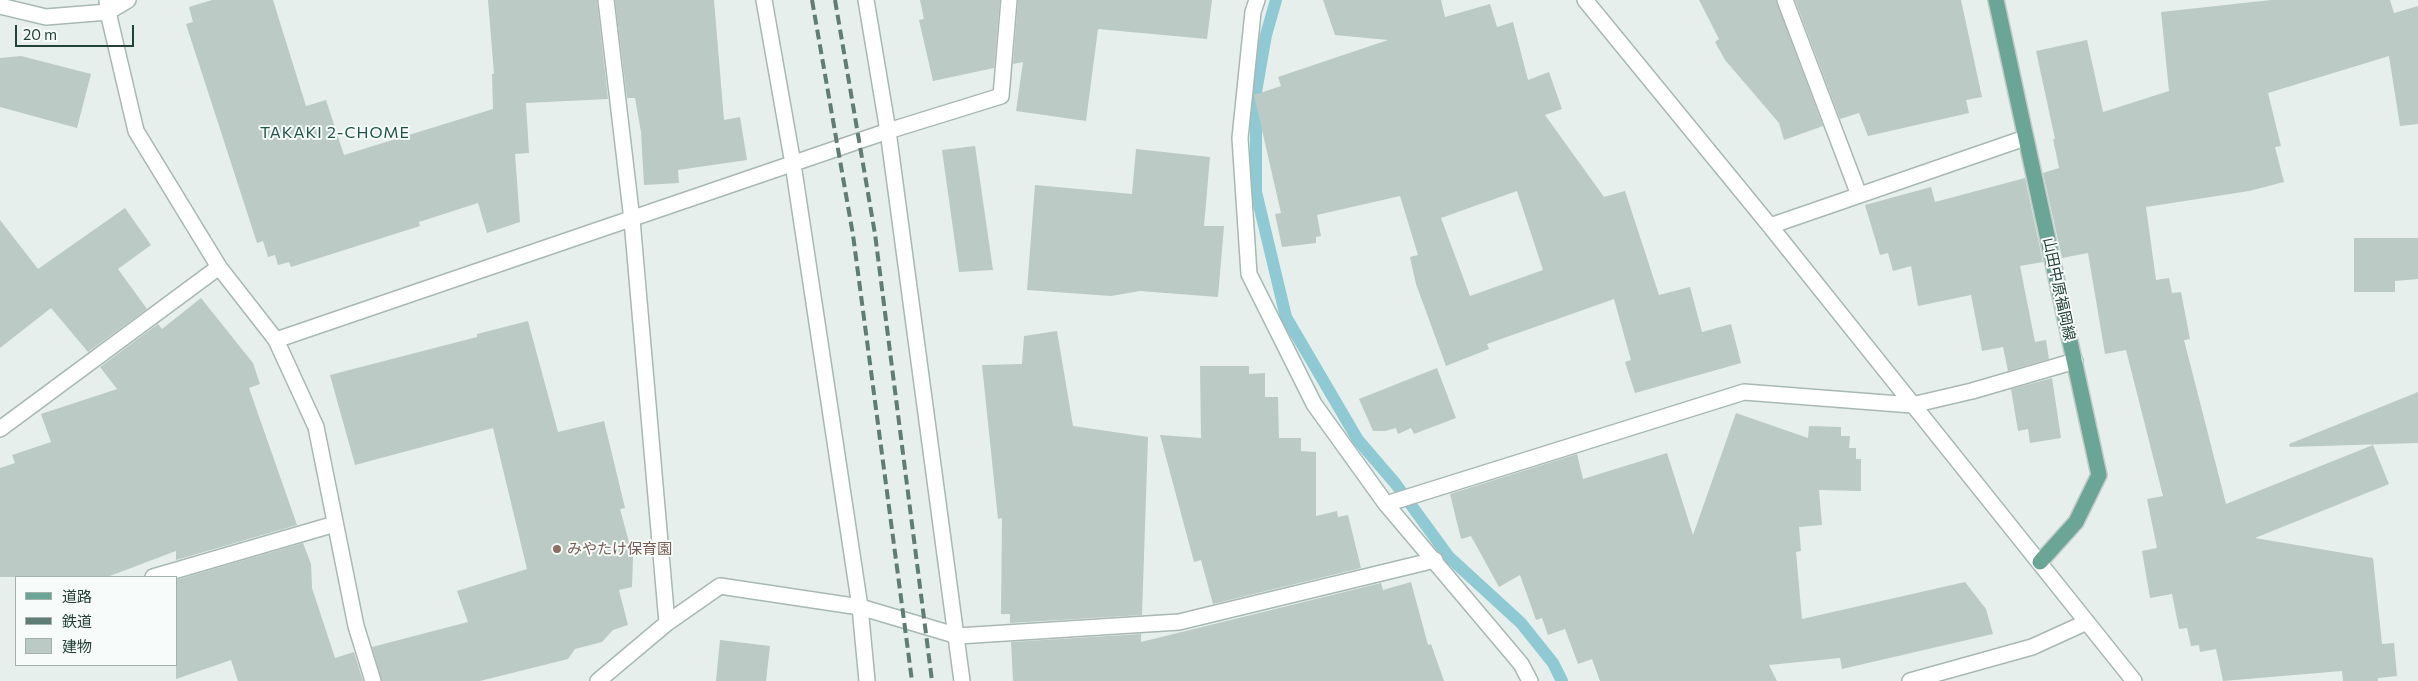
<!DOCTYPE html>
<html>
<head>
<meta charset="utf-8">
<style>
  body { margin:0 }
  #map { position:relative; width:2418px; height:681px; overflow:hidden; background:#e6efeb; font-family:Commissioner,"Noto Sans JP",sans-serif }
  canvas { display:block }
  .legend { position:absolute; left:15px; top:576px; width:162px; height:90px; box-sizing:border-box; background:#f7fbf9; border:1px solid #a3b1ad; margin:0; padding:6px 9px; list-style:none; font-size:15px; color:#24423a }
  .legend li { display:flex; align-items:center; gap:10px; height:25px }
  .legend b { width:25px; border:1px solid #a3b1ad }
  .scale { position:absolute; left:15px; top:25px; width:119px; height:22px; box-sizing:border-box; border:2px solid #24423a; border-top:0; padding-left:6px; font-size:15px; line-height:18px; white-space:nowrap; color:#24423a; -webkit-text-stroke:4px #f7fbf9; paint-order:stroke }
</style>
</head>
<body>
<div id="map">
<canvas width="2418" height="681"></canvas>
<ul class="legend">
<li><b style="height:6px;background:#6aa596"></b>道路</li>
<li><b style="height:6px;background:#5f7d75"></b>鉄道</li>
<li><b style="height:14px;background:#bbcac4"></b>建物</li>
</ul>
<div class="scale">20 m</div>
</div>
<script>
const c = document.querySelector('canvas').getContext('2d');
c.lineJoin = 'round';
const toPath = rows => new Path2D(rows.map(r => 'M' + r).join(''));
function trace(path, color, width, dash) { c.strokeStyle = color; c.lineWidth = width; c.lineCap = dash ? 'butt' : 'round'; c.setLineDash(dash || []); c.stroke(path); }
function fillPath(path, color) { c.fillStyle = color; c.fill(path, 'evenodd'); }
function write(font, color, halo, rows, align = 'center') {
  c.font = font + ' Commissioner,"Noto Sans JP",sans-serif'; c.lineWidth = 4; c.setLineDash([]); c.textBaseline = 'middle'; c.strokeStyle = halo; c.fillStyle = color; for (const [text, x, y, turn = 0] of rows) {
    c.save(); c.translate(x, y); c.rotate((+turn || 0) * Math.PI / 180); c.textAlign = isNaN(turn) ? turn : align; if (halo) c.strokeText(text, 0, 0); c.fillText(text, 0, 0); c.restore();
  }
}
const stream = toPath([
  [1276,0,1266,35,1256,92,1256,192,1286,317,1358,440,1395,483,1449,557,1521,623,1553,663,1562,681]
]);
const building = toPath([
  [212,0,273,0,306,106,326,100,344,155,493,109,492,74,494,74,488,0,597,0,608,99,526,103,529,153,515,154,520,222,487,233,478,203,419,222,420,226,379,239,291,267,289,262,278,265,275,255,268,257,263,241,257,243,186,24,193,22,189,7],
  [615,0,714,0,724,120,740,117,747,160,678,170,679,183,644,185,641,132,635,98,627,98],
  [920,0,1000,0,994,68,933,81,919,20,924,19],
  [1018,0,1212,0,1207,39,1098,29,1086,121,1016,111,1023,62,1013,64],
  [1323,0,1441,0,1445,17,1490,4,1497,27,1513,22,1528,80,1549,72,1562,109,1545,115,1604,197,1625,191,1659,295,1690,287,1702,332,1731,324,1741,363,1635,393,1625,362,1631,360,1614,299,1487,344,1489,349,1446,366,1416,284,1410,257,1418,255,1400,196,1317,215,1321,236,1316,237,1316,243,1282,247,1275,214,1281,213,1254,95,1281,86,1278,77,1388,40,1335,35],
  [1517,191,1543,270,1470,296,1441,218],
  [1699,0,1776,0,1823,126,1784,140,1779,123,1725,60,1715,42,1719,39],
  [1795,0,1961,0,1982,97,1966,100,1969,113,1868,136,1859,113,1840,119],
  [2271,0,2390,0,2394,13,2418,6,2418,124,2400,126,2389,56,2268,93,2281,146,2275,147,2284,182,2249,191,2146,207,2156,280,2169,278,2172,293,2181,292,2190,339,2184,340,2226,504,2373,445,2389,484,2255,538,2373,558,2382,644,2394,643,2397,676,2378,678,2378,681,2343,681,2342,671,2223,681,2216,649,2200,652,2199,645,2191,646,2187,628,2179,629,2172,594,2150,598,2142,551,2157,548,2147,499,2163,496,2126,350,2105,354,2088,253,2062,258,2043,173,2059,168,2053,139,2055,139,2036,51,2087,40,2103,112,2169,91,2161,12],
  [21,56,91,74,77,128,0,107,0,58],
  [975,146,993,270,959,272,942,150],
  [1136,149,1210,157,1204,226,1224,226,1218,297,1140,291,1111,296,1027,290,1035,185,1132,194],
  [2025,178,2043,262,2020,266,2035,342,2046,340,2049,359,2008,371,2003,347,1982,351,1971,295,1918,306,1911,266,1893,271,1888,253,1880,255,1865,205,1931,187,1935,202],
  [125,208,151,245,118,269,147,309,88,352,51,308,0,348,0,220,38,269],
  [2354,238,2418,238,2418,279,2395,281,2395,292,2354,292],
  [201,298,253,363,260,384,249,388,297,525,176,560,176,551,107,577,0,577,0,468,15,463,12,455,51,442,41,414,117,389,100,367,158,324,162,329],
  [528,321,558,432,604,421,625,508,620,509,633,557,632,587,619,590,628,625,613,630,602,642,575,649,568,659,480,681,382,681,372,647,468,622,457,591,527,569,493,428,355,465,330,375,477,337,477,334],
  [1057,331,1073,426,1148,437,1142,615,1010,623,1010,614,1001,614,1002,518,998,519,982,365,1022,364,1024,336],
  [1200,366,1249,366,1249,374,1265,373,1265,397,1278,397,1279,438,1301,438,1301,451,1316,452,1316,516,1337,511,1338,517,1348,515,1361,568,1213,604,1201,560,1194,562,1160,435,1201,438],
  [1437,368,1456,418,1414,434,1411,428,1398,434,1396,428,1385,431,1373,431,1359,399],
  [2052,378,2061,438,2030,443,2028,429,2018,431,2011,389],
  [2418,392,2418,443,2290,447,2289,444],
  [1736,413,1808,438,1809,426,1841,427,1841,436,1850,436,1849,448,1856,448,1856,459,1861,459,1861,491,1819,490,1822,525,1799,527,1801,551,1796,552,1802,619,1965,582,1986,609,1993,634,1842,669,1840,658,1769,665,1777,681,1600,681,1592,659,1578,664,1565,629,1548,635,1542,618,1536,620,1520,575,1499,587,1471,536,1461,539,1450,494,1577,454,1583,479,1667,453,1693,535],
  [303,543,311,564,312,588,335,658,354,652,363,681,238,681,231,660,176,679,176,580],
  [1411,582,1428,645,1431,644,1444,681,1013,681,1011,642,1141,634,1141,642,1381,583,1383,590],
  [720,640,770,646,766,681,716,681]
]);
const minor = toPath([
  [107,0,108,12,136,131,219,267,276,340,316,427,356,626,373,681],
  [606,0,632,220,667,623],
  [764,0,793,164,860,607,867,681],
  [866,0,888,131,962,681],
  [1257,0,1253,12,1240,138,1249,274,1314,404,1386,504,1521,664,1530,681],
  [1585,0,1770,226,2134,681],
  [1785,0,1859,195],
  [0,6,46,17,108,12,128,0],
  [1770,226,2025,138],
  [276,340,888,131,1001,96,1009,0],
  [0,429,219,267],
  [1386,504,1744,392,1912,405,1972,391,2075,361],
  [153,577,335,524],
  [598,681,667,623,720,586,860,607,958,636,1179,622,1435,560],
  [1910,681,2032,647,2087,622]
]);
const major = toPath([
  [1996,0,2099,475,2076,522,2040,562]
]);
const rail = toPath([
  [812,0,853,235,912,681],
  [835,0,875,234,932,681]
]);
const markers = [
  [557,549,5,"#8d6e63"]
];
const streetNames = [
  ["山田中原福岡線",2059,289,78]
];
const educationNames = [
  ["みやたけ保育園",567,549]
];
const neighbourhoodNames = [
  ["TAKAKI 2-CHOME",335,133]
];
trace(stream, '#8ec9d4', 12);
fillPath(building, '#bbcac4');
trace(minor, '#a8b8b2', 18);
trace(major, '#c2cac8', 18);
trace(minor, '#fff', 15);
trace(major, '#6aa596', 15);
trace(rail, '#5f7d75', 4, [10, 5]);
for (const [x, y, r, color] of markers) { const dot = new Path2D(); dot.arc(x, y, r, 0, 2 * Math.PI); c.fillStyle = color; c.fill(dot); trace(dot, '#f7fbf9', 2); }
write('15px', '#24423a', '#f7fbf9', streetNames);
write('15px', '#785e54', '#f7fbf9', educationNames, 'left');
c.letterSpacing = '1px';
write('16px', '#1f5548', '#f7fbf9', neighbourhoodNames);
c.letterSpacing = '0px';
</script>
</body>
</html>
